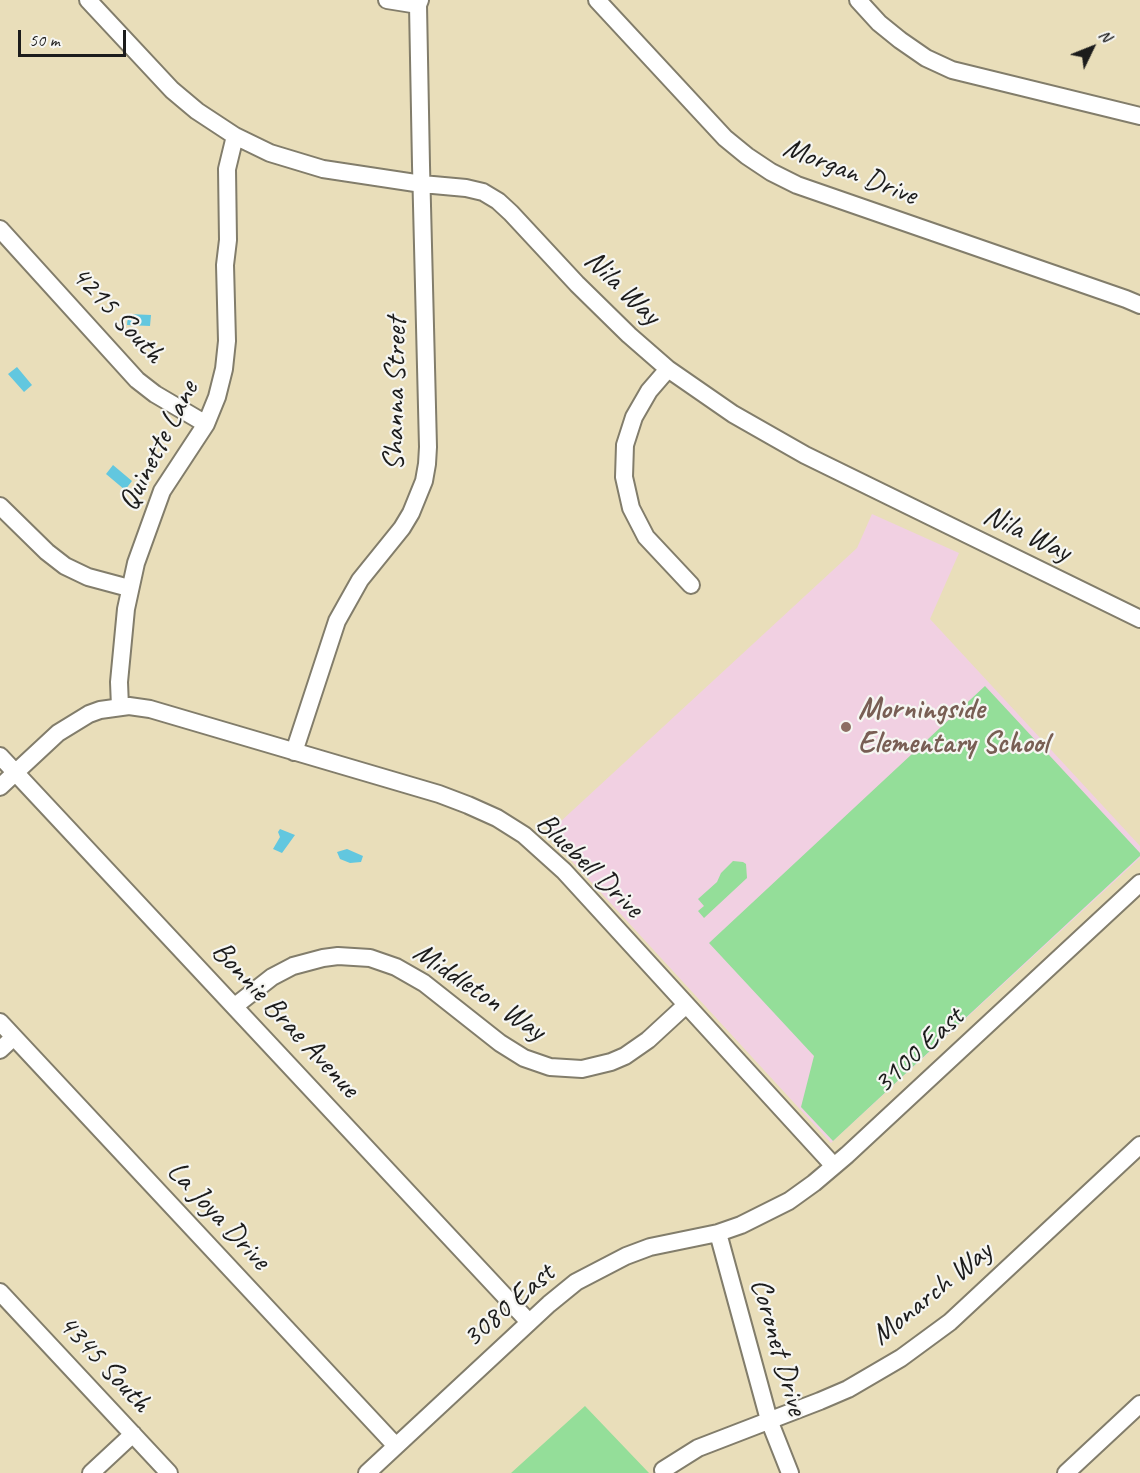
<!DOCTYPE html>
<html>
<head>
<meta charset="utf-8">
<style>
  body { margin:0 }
  #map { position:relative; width:1140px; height:1473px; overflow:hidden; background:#e9deba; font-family:Caveat,sans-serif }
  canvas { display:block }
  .north { position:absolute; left:1062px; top:18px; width:60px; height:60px; -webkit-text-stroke:4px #f6f6f2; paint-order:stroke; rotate:47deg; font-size:16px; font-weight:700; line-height:24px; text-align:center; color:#1c1c1c }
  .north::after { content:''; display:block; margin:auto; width:21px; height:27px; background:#1c1c1c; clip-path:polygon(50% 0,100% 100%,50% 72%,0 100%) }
  .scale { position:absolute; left:18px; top:30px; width:108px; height:27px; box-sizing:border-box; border:3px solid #1c1c1c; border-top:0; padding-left:8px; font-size:18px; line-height:21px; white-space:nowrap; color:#1c1c1c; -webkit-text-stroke:4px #f6f6f2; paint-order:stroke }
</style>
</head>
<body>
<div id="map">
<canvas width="1140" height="1473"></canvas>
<div class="north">N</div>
<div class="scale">50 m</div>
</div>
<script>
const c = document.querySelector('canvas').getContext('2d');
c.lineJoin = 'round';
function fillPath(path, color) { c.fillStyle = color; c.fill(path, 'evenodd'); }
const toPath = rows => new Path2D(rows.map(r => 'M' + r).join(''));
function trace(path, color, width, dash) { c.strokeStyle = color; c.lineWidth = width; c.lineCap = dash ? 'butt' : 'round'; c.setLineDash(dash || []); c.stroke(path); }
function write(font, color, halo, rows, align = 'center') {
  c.font = font + ' Caveat,sans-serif'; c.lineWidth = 4.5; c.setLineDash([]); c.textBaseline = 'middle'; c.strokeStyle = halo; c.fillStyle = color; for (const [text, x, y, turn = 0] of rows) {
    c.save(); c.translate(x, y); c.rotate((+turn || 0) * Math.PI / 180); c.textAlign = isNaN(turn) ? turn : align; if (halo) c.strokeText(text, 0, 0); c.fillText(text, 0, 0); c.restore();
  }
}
const built = toPath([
  [872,514,959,553,930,619,1140,846,1140,858,831,1143,547,834,857,548]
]);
const green = toPath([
  [985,686,1140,853,1140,856,833,1141,801,1107,814,1056,709,943],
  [733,861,743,862,746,864,747,878,704,918,698,911,704,906,698,899,717,882,721,873],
  [585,1406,649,1473,511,1473]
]);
const water = toPath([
  [128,314,151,315,150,326,127,325],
  [17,367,32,385,24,392,8,374],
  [113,465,132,481,125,490,106,474],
  [280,829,295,835,282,853,273,849,280,837,278,832],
  [347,849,363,856,361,862,350,863,340,859,337,852]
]);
const minor = toPath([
  [88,0,172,90,197,111,235,136,270,153,323,169,422,184,466,188,483,192,498,201,511,213,577,284,629,335,668,369,733,414,805,455,1140,619],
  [387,0,418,5],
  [597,0,725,138,747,156,771,172,797,185,1126,299,1140,305],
  [858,0,879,23,900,40,926,58,952,70,1140,116],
  [0,229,137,380,155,394,206,424],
  [668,369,649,391,634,417,625,445,624,477,631,508,646,537,691,585],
  [0,506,47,552,65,566,88,577,129,588],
  [120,707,119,682,126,609,136,563,162,491,206,424,217,397,224,369,227,341,225,265,228,240,227,169,235,136],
  [294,752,337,621,360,580,402,528,411,513,424,481,427,464,428,447,421,165,418,5,420,0],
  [0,756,529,1322],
  [0,787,58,733,89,714,100,710,129,706,150,709,439,794,468,805,497,818,524,835,564,871,834,1166],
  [235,1006,272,977,293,966,323,958,338,956,370,958,396,967,424,983,500,1043,524,1058,550,1067,582,1069,611,1062,625,1056,648,1040,686,1005],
  [0,1022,396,1446],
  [0,1050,14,1037],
  [718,1233,769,1420,790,1473],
  [0,1292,169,1473],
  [663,1470,698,1448,820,1401,848,1389,901,1358,950,1322,1140,1145],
  [91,1473,133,1434],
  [367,1473,549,1304,576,1282,626,1256,650,1247,718,1233,741,1225,789,1201,814,1183,847,1155,1140,883],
  [1066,1473,1140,1404]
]);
const markers = [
  [846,727,6,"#8d6e63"]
];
const streetNames = [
  ["Morgan Drive",850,172,21],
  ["Nila Way",622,288,44],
  ["4215 South",117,315,47],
  ["Shanna Street",396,394,-89],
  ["Quinette Lane",159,446,-63],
  ["Nila Way",1027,534,26],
  ["Bluebell Drive",589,866,44],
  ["Middleton Way",479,992,34],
  ["Bonnie Brae Avenue",285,1020,47],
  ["3100 East",919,1051,-43],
  ["La Joya Drive",218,1216,47],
  ["Monarch Way",932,1294,-39],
  ["3080 East",509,1306,-41],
  ["Coronet Drive",778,1347,74],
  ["4345 South",104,1364,47]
];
const educationNames = [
  ["Morningside",858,710],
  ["Elementary School",858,744]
];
fillPath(built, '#f1d0e2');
fillPath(green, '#94de99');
fillPath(water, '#62c7df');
trace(minor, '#827d6b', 20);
trace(minor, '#fff', 16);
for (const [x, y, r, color] of markers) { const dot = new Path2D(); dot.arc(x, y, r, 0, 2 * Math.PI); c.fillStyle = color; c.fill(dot); trace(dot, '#f6f6f2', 2); }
write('30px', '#1c1c1c', '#f6f6f2', streetNames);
write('bold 30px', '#785e54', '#f6f6f2', educationNames, 'left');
</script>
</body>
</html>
